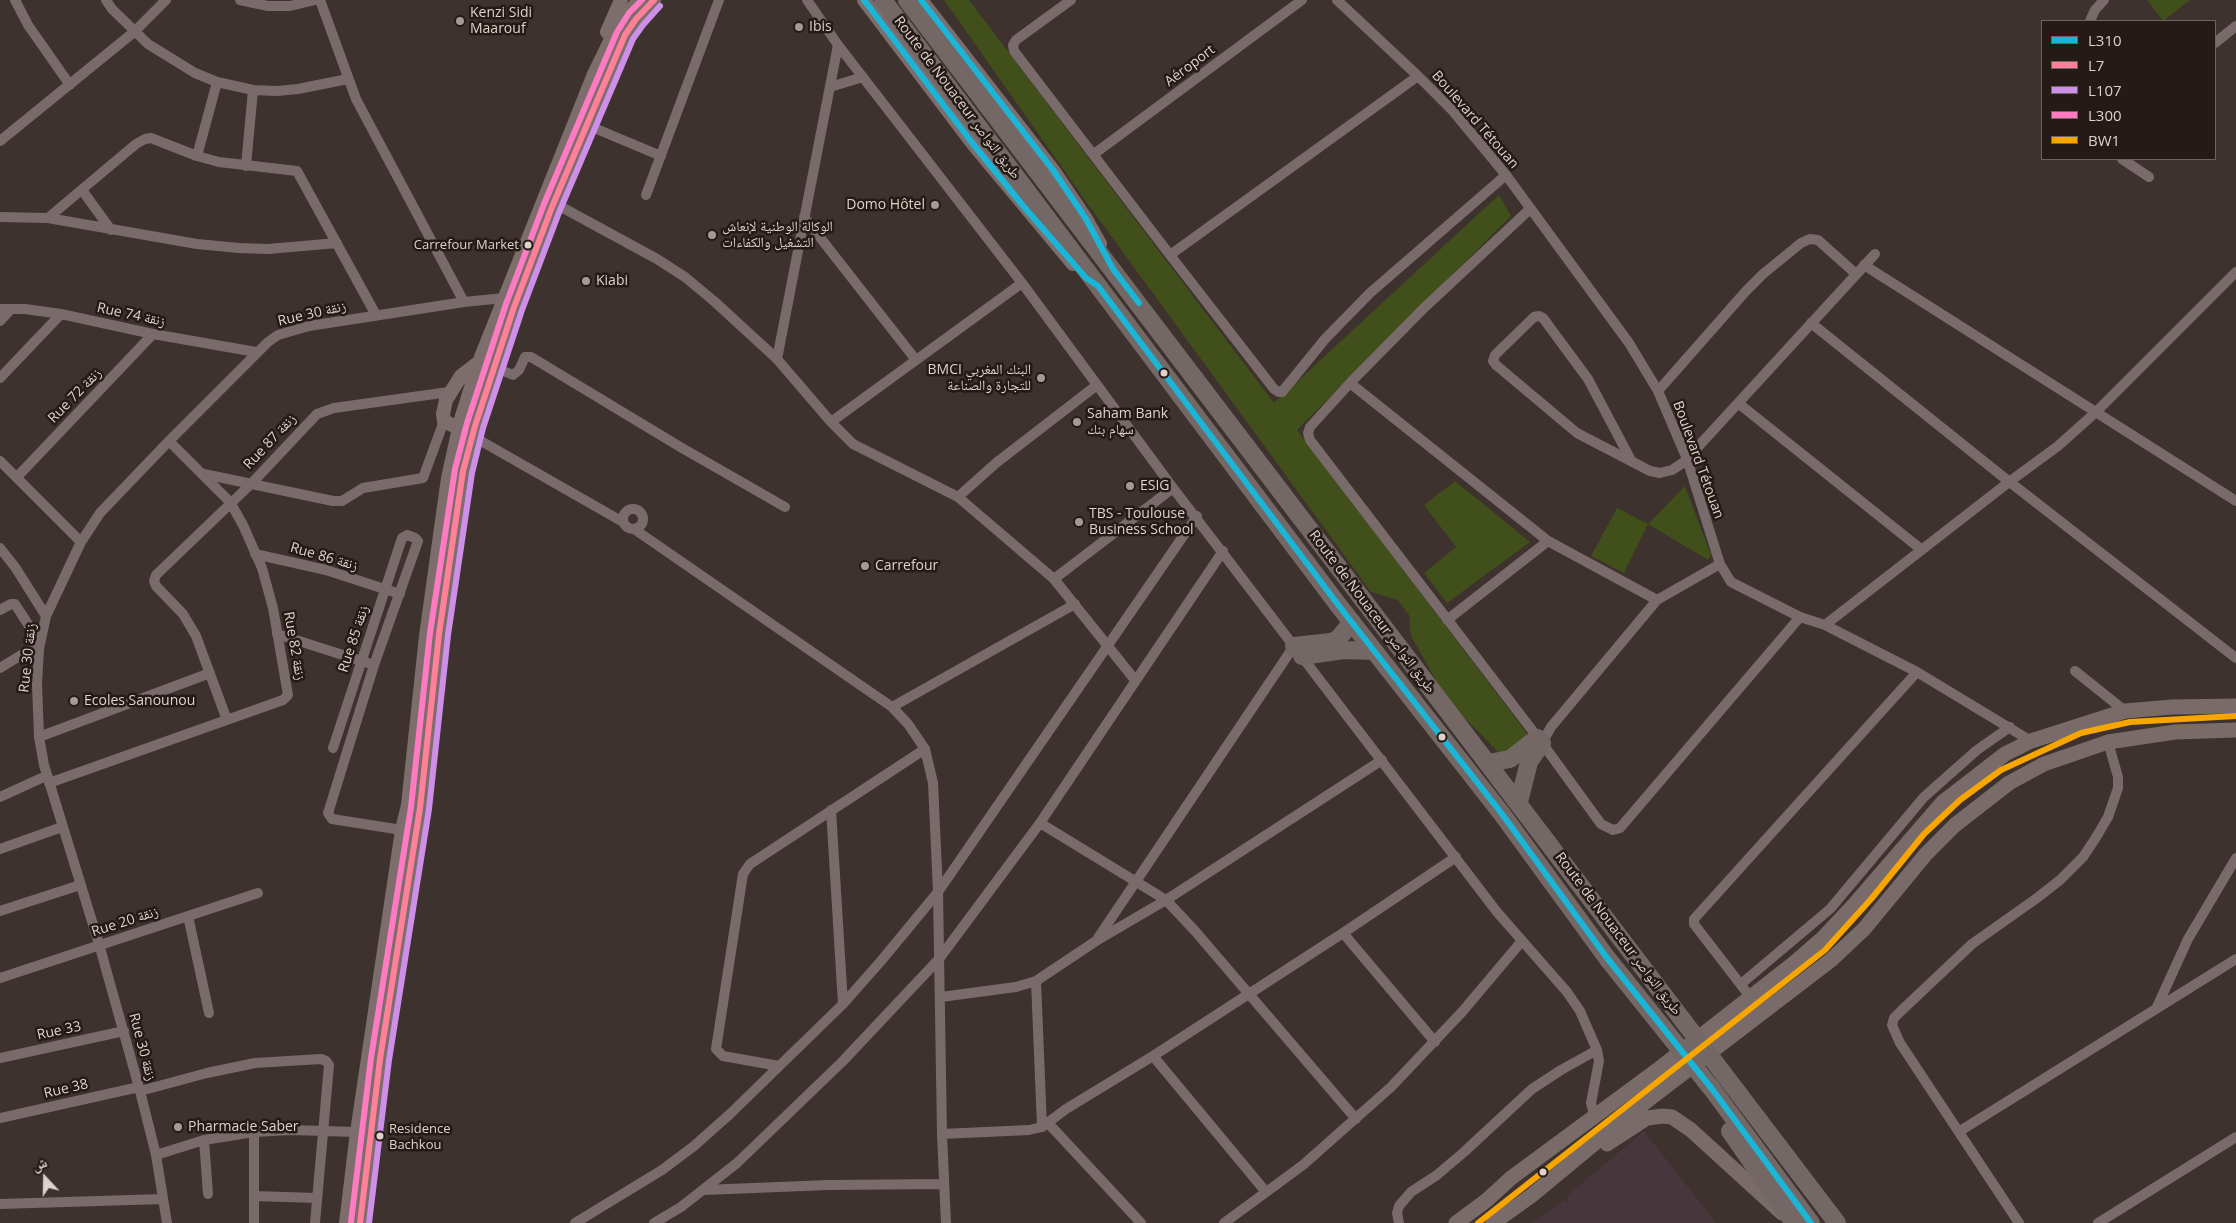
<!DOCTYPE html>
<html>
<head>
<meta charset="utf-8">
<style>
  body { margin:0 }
  #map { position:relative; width:2236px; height:1223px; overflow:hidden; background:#3d322d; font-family:"Open Sans","Noto Naskh Arabic",sans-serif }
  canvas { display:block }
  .legend { position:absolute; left:2041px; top:20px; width:175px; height:140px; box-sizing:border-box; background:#241a16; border:1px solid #6f645e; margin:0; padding:6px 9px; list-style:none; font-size:15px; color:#dfd2cb }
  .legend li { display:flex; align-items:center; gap:10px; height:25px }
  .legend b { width:25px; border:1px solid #6f645e }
  .north { position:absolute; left:20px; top:1153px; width:50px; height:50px; -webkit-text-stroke:4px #241a16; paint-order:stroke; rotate:339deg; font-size:14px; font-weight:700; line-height:20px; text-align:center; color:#dfd2cb }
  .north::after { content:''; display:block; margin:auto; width:18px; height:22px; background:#dfd2cb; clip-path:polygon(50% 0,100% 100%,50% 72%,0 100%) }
</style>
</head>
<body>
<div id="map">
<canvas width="2236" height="1223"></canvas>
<ul class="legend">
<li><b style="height:6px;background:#1ab6d8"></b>L310</li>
<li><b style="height:6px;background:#ff8098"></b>L7</li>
<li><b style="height:6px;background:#ce8fe9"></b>L107</li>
<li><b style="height:6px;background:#fe7ac1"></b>L300</li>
<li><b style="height:6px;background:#f7a600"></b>BW1</li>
</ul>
<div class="north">ش</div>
</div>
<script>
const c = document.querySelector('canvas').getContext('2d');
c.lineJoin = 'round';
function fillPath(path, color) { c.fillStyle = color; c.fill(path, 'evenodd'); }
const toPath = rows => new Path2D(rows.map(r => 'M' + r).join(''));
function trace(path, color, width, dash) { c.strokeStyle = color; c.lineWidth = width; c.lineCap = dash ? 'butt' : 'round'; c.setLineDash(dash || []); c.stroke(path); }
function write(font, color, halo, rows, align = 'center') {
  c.font = font + ' "Open Sans","Noto Naskh Arabic",sans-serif'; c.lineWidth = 5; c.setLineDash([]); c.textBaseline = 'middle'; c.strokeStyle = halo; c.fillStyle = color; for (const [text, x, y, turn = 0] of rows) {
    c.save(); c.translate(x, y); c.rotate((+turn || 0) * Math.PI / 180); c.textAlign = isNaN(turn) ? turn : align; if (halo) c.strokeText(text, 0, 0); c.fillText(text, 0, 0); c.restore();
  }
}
const commercial = toPath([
  [1644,1131,1716,1223,1532,1223,1564,1200,1568,1205,1567,1196]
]);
const green = toPath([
  [944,0,969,0,1274,403,1499,195,1511,216,1297,430,1529,736,1502,756,1447,700,1411,636,1409,615,1398,600,1371,592,1087,203],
  [2147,0,2190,0,2163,21],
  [1455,481,1530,542,1447,603,1424,573,1456,547,1424,505],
  [1685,486,1711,555,1708,560,1648,524,1624,573,1591,556,1617,508,1648,524]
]);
const street = toPath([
  [15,0,28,25,70,85],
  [106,0,112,9,148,44,195,73,217,82,253,90,277,91,298,89,348,79],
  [240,0,268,6,290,6,315,0],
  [320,0,356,99,464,302],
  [807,0,838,45,1022,283,1173,488,1497,912,1567,992,1580,1011,1597,1050,1599,1061,1591,1103,1594,1114],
  [1071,0,1016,40,1013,45,1014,51,1170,255,1274,389,1279,392,1282,392,1325,339,1370,293,1506,175],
  [1337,0,1418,76,1452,110,1506,175,1629,343,1658,391,1687,459,1720,564,1731,582,1800,617,1825,625,1917,672,2031,741],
  [2090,21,2095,10,2104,0],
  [2215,43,2236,26],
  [830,87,863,77],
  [587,125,661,156],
  [0,141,134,32,166,0],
  [1094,154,1302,0],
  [197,156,217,82],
  [2122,159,2149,177],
  [246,166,253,90],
  [82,190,111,230],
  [646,195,719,0],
  [554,203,657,259,685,277,715,302,777,359,831,422,853,444,958,497,1054,579,1135,680],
  [1530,209,1424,308,1350,383,1310,427,1308,433,1310,440,1542,743,1601,824,1613,830,1620,828,1800,617],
  [0,217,48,218,197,244,239,248,268,249,337,243],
  [804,217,916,360],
  [48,218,136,144,145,139,151,138,197,156,219,162,297,171,376,315],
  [1170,255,1418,76],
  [1864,265,2236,501],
  [0,309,25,309,61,314,153,334,256,352],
  [0,321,11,309],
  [1811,323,2002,476,2236,658],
  [777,359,838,45],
  [494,367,513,375,519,370,525,357,531,357,682,448,785,507],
  [0,378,61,314],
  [1350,383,1548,541,1657,600],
  [1658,391,1746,291,1763,274,1801,243,1810,239,1818,240,1856,274],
  [1738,403,1922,550],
  [831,422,1022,283],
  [467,433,623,522],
  [0,461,81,542],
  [1632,462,1588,379,1543,318,1539,316,1534,317,1495,355,1493,361,1496,365,1577,433,1650,471,1660,473,1672,470,1684,462,1875,254],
  [204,474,333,501,342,501,363,488,423,478,444,421],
  [17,477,153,334],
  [958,497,996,463,1097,385],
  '623 519a10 10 0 1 1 20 0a10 10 0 1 1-20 0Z',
  [634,529,892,707,908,724,925,749,933,783,938,892,942,1134,946,1223],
  [0,548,15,567,46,616],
  [255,554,326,570,400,594],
  [1054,579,1173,488],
  [0,610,11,604,15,604,40,643],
  [1447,620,1548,541],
  [1825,625,2009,482,2058,446,2096,412,2236,272],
  [277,634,368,663],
  [0,668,26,652,39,649],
  [2075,671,2125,711],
  [892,707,1075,604],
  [227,720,196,636,183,614,156,586,154,581,156,575,251,484,317,414,334,408,449,392],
  [39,737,210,673],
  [1542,743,1551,727,1657,600,1720,564],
  [333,748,402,538,407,535,415,538,418,541,374,665,328,813,332,819,402,830],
  [49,783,283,700,288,695,273,608,262,568,243,525,230,502,169,441],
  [0,797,46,776],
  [831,810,843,1004],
  [1040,823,1166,900,1195,931,1356,1119],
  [0,849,62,827],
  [0,911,80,885],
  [188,916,209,1013],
  [1343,933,1435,1042],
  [1098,938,1294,646],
  [0,978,258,893],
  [1036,981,1042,1127],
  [1741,984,1830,909,1924,797,1977,750,2010,727],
  [941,997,1016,987,1036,981,1096,941,1166,900,1382,760],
  [1751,998,1694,924,1694,919,1917,672],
  [2156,1009,2188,939,2236,858],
  [1153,1056,1266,1192],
  [0,1058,124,1031],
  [779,1066,723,1056,716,1049,743,874,750,864,925,749],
  [140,1091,207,1073,255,1063,321,1059,326,1061,329,1065,315,1223],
  [0,1118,139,1087],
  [1048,1123,1141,1223],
  [1960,1131,2236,959],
  [942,1134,1029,1130,1042,1127,1066,1109,1153,1056,1343,933,1456,857],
  [204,1140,208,1194],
  [156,1155,204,1140,254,1132,291,1130,357,1132],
  [704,1190,828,1185,943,1184],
  [254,1196,317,1198],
  [0,1204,163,1199],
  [167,1223,156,1155,140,1091,99,944,44,765,39,737,37,684,39,649,46,616,81,542,100,513,169,441,268,342,278,335,309,326,464,302,504,298],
  [254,1223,254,1132],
  [575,1223,662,1170,694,1146,730,1114,843,1004,881,961,938,892,1197,516],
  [654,1223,681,1207,737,1163,842,1062,939,959,1040,823,1223,551],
  [1224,1223,1303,1165,1391,1087,1462,1012,1521,942],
  [1399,1223,1397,1213,1399,1206,1411,1192,1437,1175,1464,1152,1532,1089,1561,1070,1597,1050],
  [2019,1223,1900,1043,1892,1025,1894,1018,1902,1010,1972,944,2037,898,2060,880,2083,857,2095,839,2108,817,2118,788,2118,777,2108,742],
  [2098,1223,2236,1137]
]);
const secondary = toPath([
  [864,0,973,144,1073,264],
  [921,0,1053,170,1086,219,1100,244],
  [607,32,621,0],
  [460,429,444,421,443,414,446,400,461,376,479,362],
  [346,1223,357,1132,402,830,408,805,426,636,448,478,461,419,479,362,594,74,616,29,639,0],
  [360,1223,380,1059,420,808,439,634,463,471,475,426,514,307,552,207,625,35,636,19,654,0]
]);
const primary = toPath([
  [1607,1144,1647,1118,1663,1116,1672,1117,1691,1130,1782,1213],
  [1456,1223,1487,1200,1511,1178,1660,1068,1793,964,1823,938,1853,906,1943,802,2005,754,2031,741,2125,711,2172,707,2236,706],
  [1493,1223,1531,1196,1635,1110,1831,960,1864,929,1926,854,1955,825,2009,783,2044,764,2108,742,2175,732,2236,730]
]);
const highway = toPath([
  [883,0,1339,606,1502,814,1607,958,1712,1089,1811,1223],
  [907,0,1837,1223],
  [1294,646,1331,642,1338,639,1352,622],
  [1302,656,1344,650,1373,651],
  [1488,763,1510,759,1537,738],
  [1519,802,1529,762,1542,743],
  [1730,1131,1794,1223]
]);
const bus1 = toPath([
  [864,0,973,144,1024,207,1086,278,1098,286,1339,606,1502,814,1607,958,1712,1089,1811,1223],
  [921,0,1053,170,1086,219,1113,269,1139,303]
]);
const bus2 = toPath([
  [360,1223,380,1059,420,808,439,634,463,471,475,426,514,307,552,207,625,35,636,19,654,0]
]);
const bus3 = toPath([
  [369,1223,389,1060,429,809,448,635,472,473,483,428,522,310,560,210,633,39,643,25,660,6]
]);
const bus4 = toPath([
  [351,1222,371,1058,411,807,430,633,455,469,467,423,506,304,544,204,617,32,629,13,642,0]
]);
const bus5 = toPath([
  [1478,1223,1825,950,1872,898,1924,834,1960,800,2001,770,2081,733,2130,722,2236,716]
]);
const markers = [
  [460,21,5,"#a69a94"],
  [799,27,5,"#a69a94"],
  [935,205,5,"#a69a94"],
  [712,235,5,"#a69a94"],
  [528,245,4.5,"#dfd2cb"],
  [586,281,5,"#a69a94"],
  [1164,373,4.5,"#dfd2cb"],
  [1041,378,5,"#a69a94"],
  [1077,422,5,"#a69a94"],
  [1130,486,5,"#a69a94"],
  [1079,522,5,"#a69a94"],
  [865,566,5,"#a69a94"],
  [74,701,5,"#a69a94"],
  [1442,737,4.5,"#dfd2cb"],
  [178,1127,5,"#a69a94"],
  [380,1136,4.5,"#dfd2cb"],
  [1543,1172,4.5,"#dfd2cb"]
];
const busNames = [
  ["Carrefour Market",519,245],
  ["Residence",389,1129,"left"],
  ["Bachkou",389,1145,"left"]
];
const poiNames = [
  ["Kenzi Sidi",470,13],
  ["Maarouf",470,29],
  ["Ibis",809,27],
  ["Domo Hôtel",925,205,"right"],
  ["الوكالة الوطنية لإنعاش",722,227],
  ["التشغيل والكفاءات",722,243],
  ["Kiabi",596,281],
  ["BMCI البنك المغربي",1031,370,"right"],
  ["للتجارة والصناعة",1031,386,"right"],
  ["Saham Bank",1087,414],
  ["سهام بنك",1087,430],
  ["ESIG",1140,486],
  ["TBS - Toulouse",1089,514],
  ["Business School",1089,530],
  ["Carrefour",875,566],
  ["Ecoles Sanounou",84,701],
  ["Pharmacie Saber",188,1127]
];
const streetNames = [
  ["Aéroport",1190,66,-37],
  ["Route de Nouaceur طريق النواصر",957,98,53],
  ["Boulevard Tétouan",1475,120,49],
  ["Rue 30 زنقة",312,314,-13],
  ["Rue 74 زنقة",131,315,12],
  ["Rue 72 زنقة",75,396,-46],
  ["Rue 87 زنقة",270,442,-47],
  ["Boulevard Tétouan",1698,460,70],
  ["Rue 86 زنقة",324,557,16],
  ["Route de Nouaceur طريق النواصر",1372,612,53],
  ["Rue 85 زنقة",354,639,-72],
  ["Rue 82 زنقة",294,646,80],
  ["Rue 30 زنقة",28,658,-84],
  ["Rue 20 زنقة",125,922,-18],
  ["Route de Nouaceur طريق النواصر",1618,934,53],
  ["Rue 33",59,1031,-12],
  ["Rue 30 زنقة",142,1047,75],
  ["Rue 38",66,1089,-13]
];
fillPath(commercial, '#48363d');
fillPath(green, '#414f1b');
trace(street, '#796b6b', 10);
trace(secondary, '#7d6e6d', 14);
trace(primary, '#796b69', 15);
trace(highway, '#736865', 18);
trace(bus1, '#1ab6d8', 6);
trace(bus2, '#ff8098', 6);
trace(bus3, '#ce8fe9', 6);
trace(bus4, '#fe7ac1', 6);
trace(bus5, '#f7a600', 6);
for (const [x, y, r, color] of markers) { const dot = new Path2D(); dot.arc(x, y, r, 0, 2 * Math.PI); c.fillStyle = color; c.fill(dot); trace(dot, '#241a16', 2); }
write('13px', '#dfd2cb', '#241a16', busNames, 'right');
write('14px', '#dfd2cb', '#241a16', poiNames, 'left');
write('14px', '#dfd2cb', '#241a16', streetNames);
</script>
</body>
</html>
